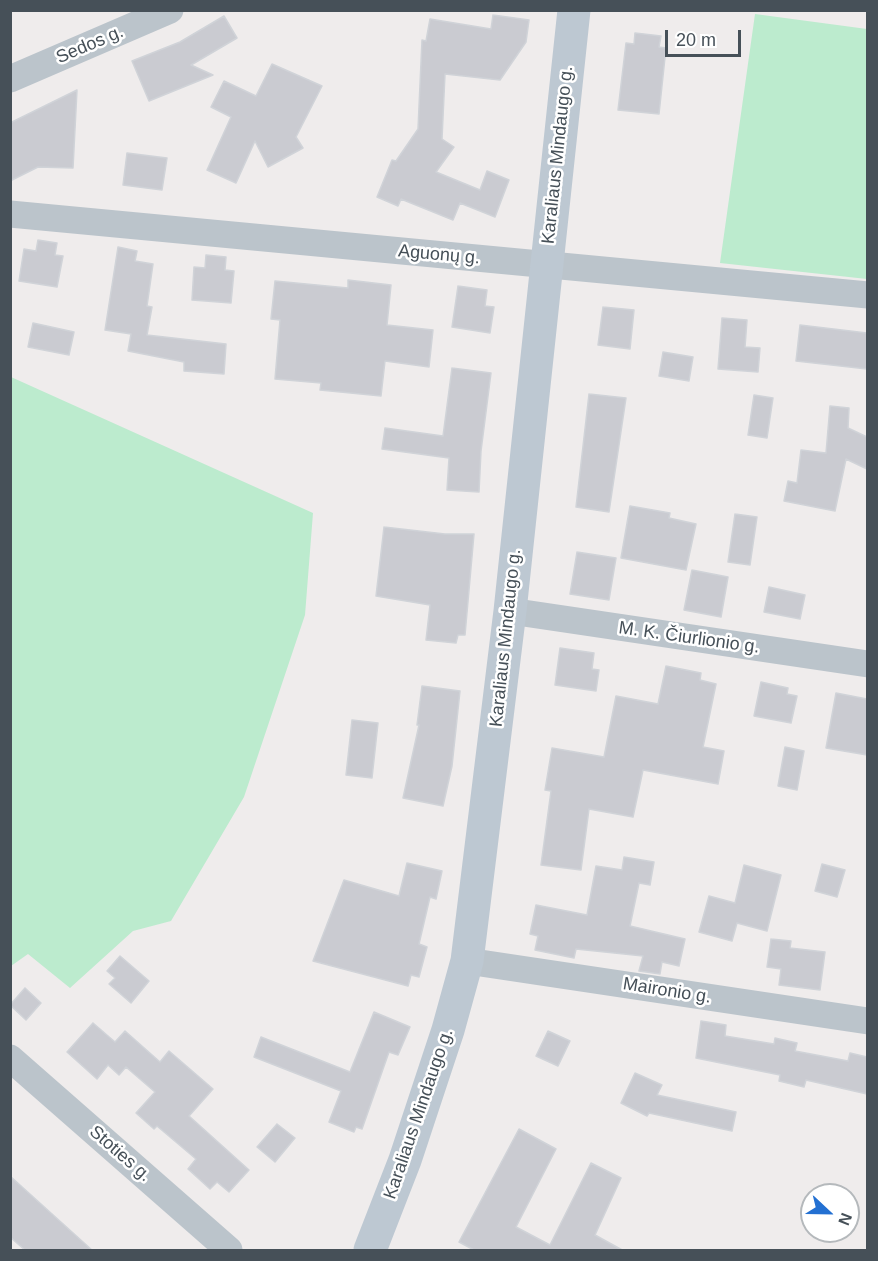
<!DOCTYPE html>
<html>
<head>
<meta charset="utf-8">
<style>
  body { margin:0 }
  #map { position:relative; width:878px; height:1261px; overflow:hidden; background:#efecec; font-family:Arial,sans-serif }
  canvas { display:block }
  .frame { position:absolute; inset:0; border:12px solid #465058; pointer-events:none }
  .north { position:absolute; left:800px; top:1183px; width:60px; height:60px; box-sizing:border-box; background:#fff; border:2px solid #b5b9bc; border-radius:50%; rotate:112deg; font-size:16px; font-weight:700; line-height:24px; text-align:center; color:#465058 }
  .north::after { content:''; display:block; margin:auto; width:21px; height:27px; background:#2370d2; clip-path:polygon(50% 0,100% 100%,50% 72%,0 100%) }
  .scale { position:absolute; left:665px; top:30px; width:76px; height:27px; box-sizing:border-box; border:3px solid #465058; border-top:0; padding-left:8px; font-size:18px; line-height:21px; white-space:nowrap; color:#465058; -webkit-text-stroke:4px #fff; paint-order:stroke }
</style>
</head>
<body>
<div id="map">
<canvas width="878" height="1261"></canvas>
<div class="frame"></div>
<div class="north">N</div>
<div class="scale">20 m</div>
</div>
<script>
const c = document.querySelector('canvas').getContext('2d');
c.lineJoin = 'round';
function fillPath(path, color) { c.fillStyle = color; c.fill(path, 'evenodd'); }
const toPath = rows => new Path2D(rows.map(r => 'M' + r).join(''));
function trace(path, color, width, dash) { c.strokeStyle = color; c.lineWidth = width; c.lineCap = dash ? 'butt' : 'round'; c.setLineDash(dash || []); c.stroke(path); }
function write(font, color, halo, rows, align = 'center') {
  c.font = font + ' Arial,sans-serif'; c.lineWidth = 5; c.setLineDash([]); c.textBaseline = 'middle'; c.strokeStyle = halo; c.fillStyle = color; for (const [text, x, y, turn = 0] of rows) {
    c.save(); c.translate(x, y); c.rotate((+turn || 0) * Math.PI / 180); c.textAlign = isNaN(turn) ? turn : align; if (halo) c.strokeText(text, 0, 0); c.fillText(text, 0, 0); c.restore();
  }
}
const green = toPath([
  [755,14,867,29,867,279,720,263],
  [11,377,313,513,305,615,244,797,171,921,133,931,70,988,28,954,11,966]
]);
const building = toPath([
  [493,15,529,20,526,42,500,80,445,74,442,139,454,147,436,172,480,190,487,171,509,180,495,217,460,203,453,220,401,199,398,206,377,197,392,160,396,161,418,129,422,40,426,41,430,19,491,29,493,15],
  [224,16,237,38,191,65,213,75,149,101,132,61,180,42,224,16],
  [635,33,661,36,659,47,666,48,659,114,618,110,626,43,634,44,635,33],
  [272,64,322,86,296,137,303,148,268,167,255,141,236,183,207,170,231,117,211,107,224,81,256,96,272,64],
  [77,90,73,168,38,167,10,181,10,123,77,90],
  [127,153,167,158,162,190,123,185,127,153],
  [38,240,57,243,55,255,63,256,57,287,19,281,24,249,36,251,38,240],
  [118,247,137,251,135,261,153,264,147,306,152,307,147,335,226,344,224,374,184,371,184,362,128,351,131,334,105,330,118,247],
  [206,255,226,257,225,270,234,271,231,303,192,300,194,267,205,268,206,255],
  [348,280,391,285,387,325,433,330,429,367,385,361,381,396,320,390,321,383,275,379,280,320,271,319,275,281,348,288,348,280],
  [458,286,487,290,485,306,494,307,490,333,452,327,458,286],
  [603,307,634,310,630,349,598,345,603,307],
  [722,318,747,320,745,347,760,348,758,372,718,369,722,318],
  [33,323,74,332,69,355,28,347,33,323],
  [800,325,867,333,867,369,796,361,800,325],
  [663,352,693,357,689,381,659,376,663,352],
  [452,368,491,373,481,451,479,492,447,490,449,458,382,449,385,428,443,436,452,368],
  [589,394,626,398,609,512,576,507,589,394],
  [754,395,773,398,767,438,748,435,754,395],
  [830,406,849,408,848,428,867,437,867,469,846,459,835,511,784,501,788,481,797,483,801,450,826,453,830,406],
  [630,506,670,513,669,518,696,524,686,570,621,558,630,506],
  [735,514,757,517,750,565,728,562,735,514],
  [384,527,445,534,474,534,465,635,458,635,456,643,426,640,430,605,376,596,384,527],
  [577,552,616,558,609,600,570,594,577,552],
  [692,570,728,577,721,617,684,610,692,570],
  [769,587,805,595,800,619,764,612,769,587],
  [560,648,594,653,592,669,599,670,596,691,555,685,560,648],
  [666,666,701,673,700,680,716,684,703,747,724,751,718,784,643,770,633,817,589,809,581,870,541,865,551,791,545,790,552,748,604,757,616,696,658,704,666,666],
  [761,682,788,688,787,694,797,696,791,723,754,716,761,682],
  [422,686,460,691,452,766,443,806,403,798,419,725,417,725,422,686],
  [836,693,867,699,867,755,826,748,836,693],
  [352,720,378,723,372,778,346,775,352,720],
  [785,747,804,751,797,790,778,786,785,747],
  [624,857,654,862,650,885,639,883,630,926,685,939,679,966,662,962,660,974,639,971,643,956,576,949,574,958,535,950,538,936,530,934,536,905,587,915,596,866,622,870,624,857],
  [407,863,442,871,436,899,430,897,419,944,427,947,419,977,411,975,408,986,313,961,344,880,399,896,407,863],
  [822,864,845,870,837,897,815,891,822,864],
  [744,865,781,875,767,931,737,923,732,941,699,932,709,896,735,903,744,865],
  [771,939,791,941,790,948,825,952,820,990,779,985,781,969,767,967,771,939],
  [120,956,149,981,131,1003,109,984,115,978,107,971,120,956],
  [25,988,41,1003,26,1020,10,1005,25,988],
  [374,1012,410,1027,398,1055,389,1052,362,1129,356,1127,354,1132,329,1122,341,1091,254,1057,261,1037,350,1072,374,1012],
  [701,1021,726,1025,725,1036,774,1044,775,1038,797,1043,795,1051,848,1061,850,1053,867,1057,867,1094,806,1080,804,1087,779,1081,780,1075,696,1058,701,1021],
  [93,1023,115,1042,125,1031,160,1062,169,1051,213,1089,189,1116,249,1170,229,1192,217,1182,210,1189,188,1169,196,1159,157,1126,154,1129,136,1113,155,1092,126,1067,119,1075,108,1065,97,1079,67,1052,93,1023],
  [548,1031,570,1041,558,1066,536,1056,548,1031],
  [635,1073,662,1085,657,1095,736,1112,732,1131,649,1113,647,1116,621,1103,635,1073],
  [277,1124,295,1138,275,1162,257,1147,277,1124],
  [519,1129,556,1149,516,1227,550,1245,591,1163,621,1178,595,1235,624,1251,476,1251,459,1242,519,1129],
  [10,1176,93,1251,26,1251,10,1237,10,1176]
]);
const street = toPath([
  [10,79,170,10],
  [10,214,868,295],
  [510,611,868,664],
  [467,961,868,1021],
  [10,1058,229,1250]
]);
const secondary = toPath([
  [370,1250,405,1160,448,1030,467,961,510,611,574,10]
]);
const streetNames = [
  ["Sedos g.",90,45,-23],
  ["Karaliaus Mindaugo g.",558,155,-84],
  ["Aguonų g.",439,255,5],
  ["Karaliaus Mindaugo g.",506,638,-84],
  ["M. K. Čiurlionio g.",689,638,8],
  ["Maironio g.",667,991,9],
  ["Karaliaus Mindaugo g.",419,1114,-71],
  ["Stoties g.",120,1154,41]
];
fillPath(green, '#bcebce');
fillPath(building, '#cacbd1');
trace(building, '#d0d3d8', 1.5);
trace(street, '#bbc4cb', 27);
trace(secondary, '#bdc8d2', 33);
write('18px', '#465058', '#fff', streetNames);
</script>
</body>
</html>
